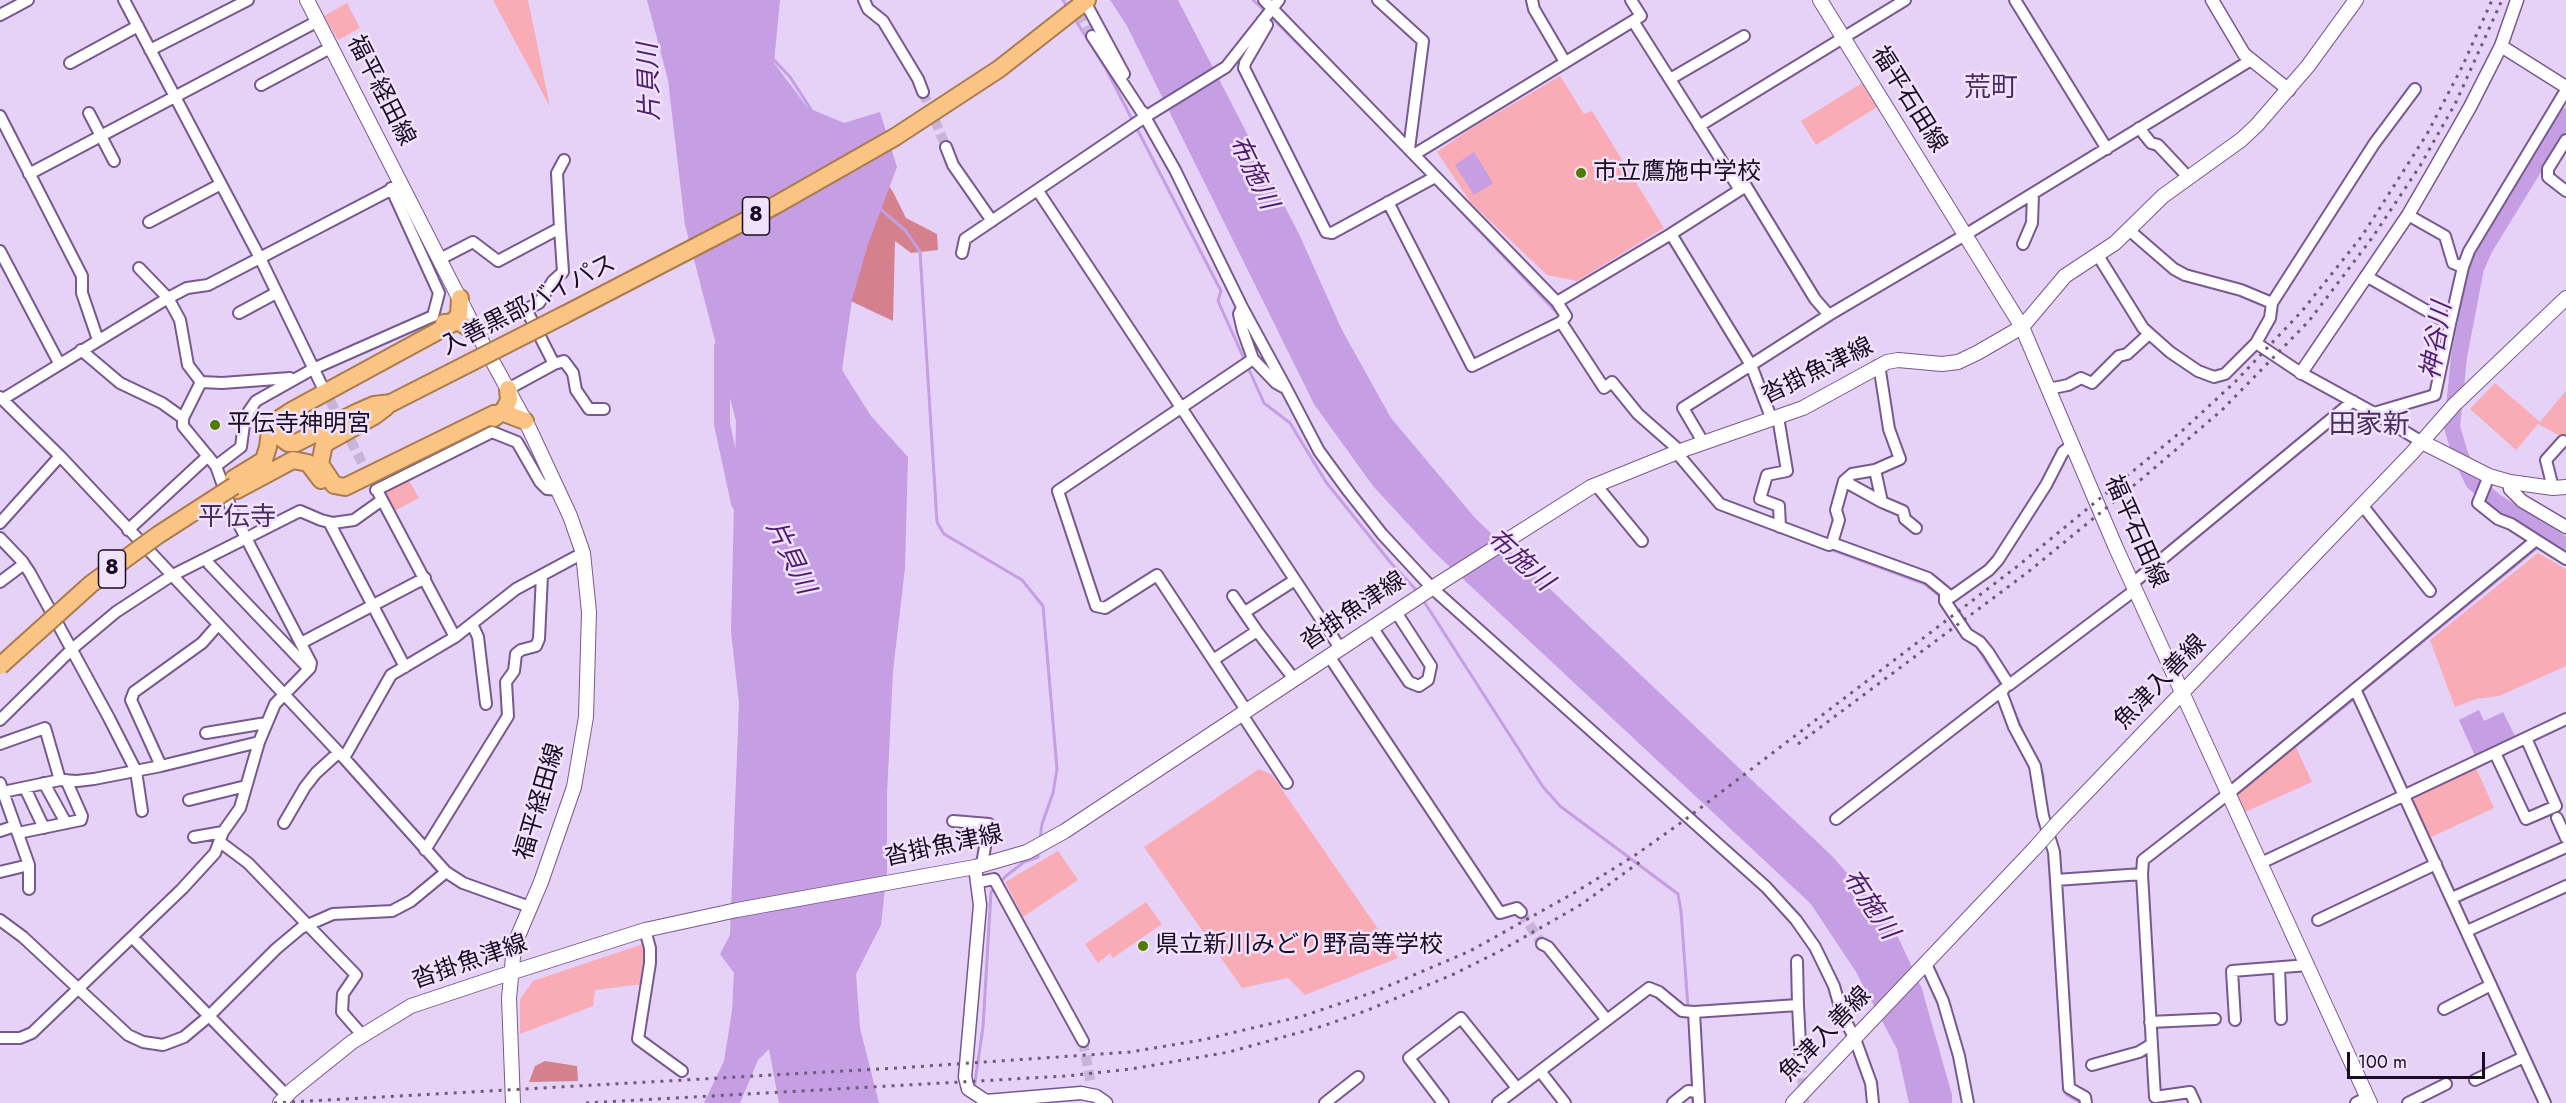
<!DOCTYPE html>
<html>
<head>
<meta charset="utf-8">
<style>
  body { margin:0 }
  #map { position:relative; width:2566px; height:1103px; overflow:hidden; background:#e6d2f7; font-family:Jost,sans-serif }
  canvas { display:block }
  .scale { position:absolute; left:2347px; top:1052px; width:138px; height:27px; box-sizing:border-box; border:3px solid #1a0d23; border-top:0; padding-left:8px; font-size:18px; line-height:21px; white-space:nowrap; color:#1a0d23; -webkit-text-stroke:4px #f0e2fb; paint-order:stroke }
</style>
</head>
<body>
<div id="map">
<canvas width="2566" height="1103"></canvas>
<div class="scale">100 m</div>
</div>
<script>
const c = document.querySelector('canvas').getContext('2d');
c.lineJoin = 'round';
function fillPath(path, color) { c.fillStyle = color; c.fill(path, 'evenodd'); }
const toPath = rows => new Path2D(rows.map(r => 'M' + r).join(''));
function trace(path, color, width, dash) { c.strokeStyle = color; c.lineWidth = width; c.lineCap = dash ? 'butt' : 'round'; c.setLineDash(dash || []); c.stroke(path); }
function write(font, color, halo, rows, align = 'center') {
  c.font = font + ' Jost,"Noto Sans JP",sans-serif'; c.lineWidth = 5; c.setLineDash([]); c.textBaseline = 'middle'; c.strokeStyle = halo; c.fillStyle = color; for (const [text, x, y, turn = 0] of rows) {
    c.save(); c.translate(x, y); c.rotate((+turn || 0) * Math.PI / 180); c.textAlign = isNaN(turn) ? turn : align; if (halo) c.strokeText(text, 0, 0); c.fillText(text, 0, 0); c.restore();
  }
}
const green = toPath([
  [493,0,528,0,550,107],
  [347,3,360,28,338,40,324,16],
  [1560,76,1584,114,1592,111,1664,228,1577,281,1547,275,1471,203,1437,152,1467,131],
  [1862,83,1877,107,1816,145,1801,121],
  [2495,383,2540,422,2566,391,2566,439,2538,424,2516,450,2470,409],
  [408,479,419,498,394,511,383,491],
  [2538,553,2566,569,2566,666,2499,696,2476,699,2455,707,2430,640],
  [2296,747,2312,782,2245,812,2237,794],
  [2476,768,2494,808,2429,838,2412,804,2415,796],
  [1259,769,1272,775,1398,958,1305,995,1288,978,1242,988,1144,847],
  [1058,851,1078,880,1023,917,1005,882],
  [1146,902,1162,924,1113,958,1110,953,1098,963,1085,944],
  [643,944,646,961,643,984,595,990,593,1006,520,1034,520,999,533,981]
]);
const forest = toPath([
  [872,161,893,192,906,218,937,234,938,250,911,253,895,241,893,321,838,295],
  [545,1061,577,1066,578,1081,529,1082,535,1066]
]);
const water = toPath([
  [647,0,780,0,774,63,808,108,844,123,880,112,897,167,868,244,852,300,842,370,871,416,908,457,905,568,893,671,887,794,887,871,881,925,856,974,860,1028,879,1103,779,1103,769,1049,758,1060,740,1103,704,1103,724,1061,732,1011,734,973,720,954,730,935,739,703,731,632,736,421,685,225,668,80],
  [1110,0,1178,0,1299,234,1342,330,1391,418,1475,518,1832,856,1892,924,1922,989,1952,1095,1952,1103,1909,1103,1897,1049,1856,972,1811,904,1433,551,1373,486,1314,404,1127,26],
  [1474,152,1493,183,1474,195,1455,165],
  [2479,710,2484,721,2503,712,2515,736,2475,756,2459,720]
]);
const stream = toPath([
  [1063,0,1068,8],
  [1253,0,1265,11],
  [1073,16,1106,69,1221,291,1218,301,1264,403,1290,423,1326,482,1391,563,1418,592],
  [1270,16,1346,92],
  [1407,33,1418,43,1417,46],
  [773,59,790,77,812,111],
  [1436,185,1559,315],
  [878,207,906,231,920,252,937,522,944,534,1022,580,1043,606,1057,769,1053,793,1042,824,1040,839],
  [1621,401,1632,414],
  [1675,459,1685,471],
  [2544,542,2551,537],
  [1830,549,1925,584,1941,597],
  [1423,600,1543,787,1560,806,1678,894,1681,911,1688,1008],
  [1975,644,2000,683],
  [2361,692,2539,546],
  [2008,696,2025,737],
  [2039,765,2043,774,2045,799],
  [2242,789,2356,697],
  [2049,860,2064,1090,2067,1095,2081,1103],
  [1689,1015,1693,1103],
  [974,1089,983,1027,991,892,1006,876,1024,862,1038,857,1038,852]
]);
const river = toPath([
  [2566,116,2485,248,2476,268,2459,357,2452,427,2460,454,2473,482,2495,501,2566,546],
  [722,347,722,424,739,503]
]);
const minorTunnel = toPath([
  [1071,0,1092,36],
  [923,92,946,147],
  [323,387,373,484],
  [1521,912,1542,944],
  [1083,1041,1091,1084],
  [1801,1063,1804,1103]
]);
const minor = toPath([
  [124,0,260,258,321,384],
  [864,0,868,9,883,21,918,79,923,92],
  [1084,0,1124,74],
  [1264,0,1557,302,1671,234],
  [1378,0,1423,41,1409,149],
  [1532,0,1534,9,1565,62],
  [1631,0,1641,16,1633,21,1740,190],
  [2015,0,2107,149],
  [0,15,28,0],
  [1262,21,1267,25,1245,63,1244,68,1326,232,1332,233,1435,177],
  [1092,36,1145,117,1175,170,1242,307,1286,388,1319,451,1349,492,1382,534,1432,588,1766,887,1796,920,1815,947,1834,986,1842,1014,1855,1039,1871,1083,1873,1103],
  [150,50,248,0],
  [70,63,138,26],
  [1670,79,1744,36],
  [261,85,332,47],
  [89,113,114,161],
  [0,116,82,276,82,293,98,340],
  [1145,117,1226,67,1279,0],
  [1699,126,1905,0],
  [2139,128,2151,143,2158,145,2188,177],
  [2566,140,2548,169,2548,177,2566,191],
  [946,147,953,165,992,221],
  [1415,154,1633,21],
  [29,174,318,21],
  [1038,191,1340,648],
  [1388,202,1472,366,1561,322],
  [2408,215,2445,236,2453,263,2463,267,2469,251,2566,90],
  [149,222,221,184],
  [2129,230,2174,269,2185,275,2241,290,2272,303],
  [2023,244,2032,223,2033,194],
  [0,251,59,363],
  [962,253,965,239,1145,117,1143,112],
  [2097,254,2143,328,2170,352,2198,371,2214,377,2225,374,2256,343,2301,373,2374,413,2422,442],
  [440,259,473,242,498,261,560,228,557,173,564,160],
  [139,268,168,298,180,320,188,365,201,382,183,418],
  [2366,276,2450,324,2435,395,2374,413],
  [1557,302,1566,316,1561,322,1604,388,1612,382,1638,414,1680,451],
  [1242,308,1239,314,1243,331,1253,359,1276,383,1283,387],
  [239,313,276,293],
  [2450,324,2463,267],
  [477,333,539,303,553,281,563,272,560,228],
  [2256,343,2270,318,2272,303,2374,144,2415,89],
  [554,364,564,361,573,373,576,390,589,409,604,409],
  [1877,366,1880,371,1889,429,1900,459,1875,470,1852,474,1844,481,1836,510,1839,520,1832,543,1928,578,1945,592,1945,601,1967,634,1980,642,1988,652,2009,685,2135,590],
  [201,382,222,383,290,378],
  [508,389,554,364,526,309],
  [2048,389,2068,385,2081,378,2092,383,2119,356,2127,354,2149,334],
  [0,397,60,456,344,758,446,872,463,883,530,907],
  [3,399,168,298,187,288,208,285,402,184],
  [1778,417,1787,471,1767,475,1760,499,1779,506,1780,527],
  [1772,420,1751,365,1829,315,1965,235,2251,60],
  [1703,442,1683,408,1751,365,1671,234,1746,186,1815,299,1829,315],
  [1676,452,1720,504,1829,545,1832,543],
  [216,466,241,447,244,424,249,411,256,401,313,369,433,316,439,293,391,188],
  [1875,470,1882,502,1903,511,1905,519,1916,528],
  [1844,481,1882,502],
  [1596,485,1642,541],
  [2553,488,2546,460,2563,441],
  [376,490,492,432,517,442,540,482,547,489,559,490],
  [379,494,455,637],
  [2362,505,2430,591],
  [329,522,405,667],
  [0,523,60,456],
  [128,530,208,456],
  [0,538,22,561,30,573,109,718,136,771,142,811],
  [2536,540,2566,559],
  [209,564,309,669],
  [0,582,24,564],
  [2133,583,2353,401],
  [1945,592,1951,597,1989,570,1998,560,2046,485,2063,452,2072,445],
  [1245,612,1295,580],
  [472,624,478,637,486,704],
  [1372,627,1409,682,1419,686,1428,680,1431,666,1396,612],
  [1257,631,1294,679],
  [301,643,425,578],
  [1329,656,1500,913,1517,908,1521,912],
  [1213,660,1257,631,1233,596],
  [2355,689,2545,1103],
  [2001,692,2014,727,2035,766,2043,816,2054,852,2056,880,2142,874],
  [1246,710,1157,575,1105,608,1096,606,1058,491,1253,359],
  [1241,713,1287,783],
  [0,720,72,649,116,612,171,576,300,511,321,520,333,523,354,520,382,500],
  [206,733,266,723],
  [0,744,45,728,60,780],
  [2495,753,2526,819,2556,806,2526,738],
  [344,758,391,675,455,637,516,589,583,553],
  [161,766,131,700,134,692,202,643,217,626],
  [0,783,3,792,60,780,77,781,94,779,161,766,259,742],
  [44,783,66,823],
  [25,788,44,828],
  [3,792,29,865,29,889],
  [189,800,246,786],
  [2557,818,2566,838],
  [1836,819,2004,689],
  [953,821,989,824,982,864],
  [284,823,305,787,316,773,338,753],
  [0,831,15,826],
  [18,833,81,820,82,816,66,780],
  [194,837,223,832],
  [220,842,248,863,356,975,343,994,342,1012,363,1036],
  [425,850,508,716,506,682,514,671,516,654,521,650,536,646,539,639,542,575],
  [2261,863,2566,719],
  [0,872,29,865],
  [2056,880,2069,1088,2085,1097,2086,1103],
  [979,882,994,879,1083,1041],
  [2452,898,2566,847],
  [0,920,23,937,128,1035,143,1042,163,1045,184,1037,208,1017,276,949,301,928,333,914,392,911,411,901,446,872],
  [2318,920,2436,864],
  [645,930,650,948,650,963,638,1039,682,1071],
  [2467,931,2566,886],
  [132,937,287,1096],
  [1542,944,1548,947,1607,1020],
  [1797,961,1798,1005],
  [1926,964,1943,1001,1959,1056,1968,1103],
  [2279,968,2281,1019],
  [2444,1009,2491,985],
  [1694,1012,1798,1005,1801,1063],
  [2235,1020,2232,971,2308,965],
  [2150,1022,2215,1019],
  [0,1038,20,1038,32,1033,182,889,215,853,223,832,240,808,259,742,275,704,310,668,311,663,232,511,216,466,183,426,183,418,162,403,120,383,81,350],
  [2092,1065,2139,1052,2152,1044],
  [1540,1071,1565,1103],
  [2475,1080,2524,1057],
  [1325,1103,1358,1077],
  [1443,1103,1409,1058,1461,1018,1517,1088],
  [1498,1103,1649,988,1659,992,1682,1011,1694,1012,1699,1103],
  [1673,1103,1688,1091,1698,1092],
  [2195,1103,2190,1092,2155,1097,2142,874,2143,860,2228,794,2536,540,2511,524,2498,519,2478,503,2489,476],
  [2356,1103,2368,1097],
  [2408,1103,2446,1084]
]);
const tertiary = toPath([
  [2212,0,2244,54,2289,90],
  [2501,46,2566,87],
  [2301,373,2408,215,2433,172,2470,107,2501,46,2517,0],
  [2510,482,2510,489,2522,501,2566,527],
  [975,867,980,905,965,1077,968,1089,986,1101,1081,1093,1096,1096,1106,1103]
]);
const secondary = toPath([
  [307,0,477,333,529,428,570,516,583,553,589,612,586,717,574,787,541,882,518,936,513,957,509,998,513,1103],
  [1820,0,2022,327,2116,548,2370,1103],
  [2422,442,2489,476,2510,482,2553,488,2566,487],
  [2059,821,2412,453,2454,405,2566,298],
  [280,1103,291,1091,352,1042,411,1006,510,973,645,930,737,910,975,867,1027,852,1065,831,1432,588,1591,487,1680,451,1803,408,1887,362,1898,360,1942,364,1958,362,1977,353,2022,327,2065,276,2115,243,2163,196,2241,140,2257,125,2308,66,2356,0],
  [1793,1103,2035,848]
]);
const trunk = toPath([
  [564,315,774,206,895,137,999,69,1087,0],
  [444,323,459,322,477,333],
  [391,403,374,405,358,412,296,443,288,443,275,433,275,426,279,419,293,410,451,324,459,315,460,298],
  [386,407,374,416,324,444,320,464,334,485,345,487,494,414,504,413,525,421],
  [494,418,504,410,509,400,508,389],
  [233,479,264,460,268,447,271,423],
  [237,490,293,460,308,463,321,480]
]);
const rail = toPath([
  [1798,744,2028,572,2144,477,2222,410,2309,321,2372,238,2420,166,2456,102,2502,0],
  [274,1103,898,1068,1130,1052,1202,1040,1303,1016,1374,992,1470,951,1574,893,1634,856,1682,822,2019,565,2183,430,2236,381,2302,311,2362,236,2427,134,2462,67,2492,0],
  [586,1103,1067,1076,1131,1069,1229,1052,1323,1026,1368,1010,1454,974,1500,951,1582,904,1641,861]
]);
const secondaryBridge = toPath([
  [2035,848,2059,821]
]);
const trunkBridge = toPath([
  [391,403,564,315],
  [0,666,91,584,158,535,234,486]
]);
const markers = [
  [1581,173,6,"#4f7b00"],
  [215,425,6,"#4f7b00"],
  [1143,946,6,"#4f7b00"]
];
const shields = [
  [756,216,27],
  [112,569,27]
];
const shieldNames = [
  ["8",756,216],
  ["8",112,569]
];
const streetNames = [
  ["福平経田線",380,91,63],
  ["福平石田線",1908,100,58],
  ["入善黒部バイパス",529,306,-27],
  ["沓掛魚津線",1818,372,-26],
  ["福平石田線",2135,532,66],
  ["沓掛魚津線",1354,612,-34],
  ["魚津入善線",2161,683,-46],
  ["福平経田線",541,802,-74],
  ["沓掛魚津線",944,847,-12],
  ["沓掛魚津線",470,963,-19],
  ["魚津入善線",1826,1035,-46]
];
const poiNames = [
  ["市立鷹施中学校",1593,173],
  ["平伝寺神明宮",227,425],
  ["県立新川みどり野高等学校",1155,946]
];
const waterNames = [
  ["片貝川",651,82,-92],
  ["布施川",1252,173,64],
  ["神谷川",2438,341,-81],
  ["片貝川",789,558,64],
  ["布施川",1519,561,42],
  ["布施川",1869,905,56]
];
const neighbourhoodNames = [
  ["平伝寺",237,519]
];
const quarterNames = [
  ["荒町",1991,89],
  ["田家新",2369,426]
];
fillPath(green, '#f9abb6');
fillPath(forest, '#d5808d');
fillPath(water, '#c59ee3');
trace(stream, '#c59ee3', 3);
trace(river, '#c59ee3', 16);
trace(minorTunnel, '#c7b4d7', 10, [10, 5]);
trace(minor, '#78598f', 14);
trace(tertiary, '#78598f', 15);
trace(secondary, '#78598f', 16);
trace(trunk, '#aa7b4e', 20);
trace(minor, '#fff', 10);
trace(tertiary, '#fff', 12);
trace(secondary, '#fff', 14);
trace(trunk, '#fac484', 16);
trace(rail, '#6b5b77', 3, [3, 6]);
trace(secondaryBridge, '#78598f', 16, []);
trace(trunkBridge, '#aa7b4e', 20, []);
trace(secondaryBridge, '#fff', 14);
trace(trunkBridge, '#fac484', 16);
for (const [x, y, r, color] of markers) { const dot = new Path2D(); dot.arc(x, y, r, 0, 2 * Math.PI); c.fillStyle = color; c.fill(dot); trace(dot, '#f0e2fb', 2); }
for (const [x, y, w] of shields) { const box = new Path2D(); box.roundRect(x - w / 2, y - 19, w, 38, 4.5); c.fillStyle = '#f0e2fb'; c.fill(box); trace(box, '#1a0d23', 1.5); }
write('bold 22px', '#1a0d23', null, shieldNames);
write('24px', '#1a0d23', '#f0e2fb', streetNames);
write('24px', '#1a0d23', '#f0e2fb', poiNames, 'left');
write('italic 26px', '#501d6f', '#f0e2fb', waterNames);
write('26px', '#4a2c5f', '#f0e2fb', neighbourhoodNames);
write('27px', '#4a2c5f', '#f0e2fb', quarterNames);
</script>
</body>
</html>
